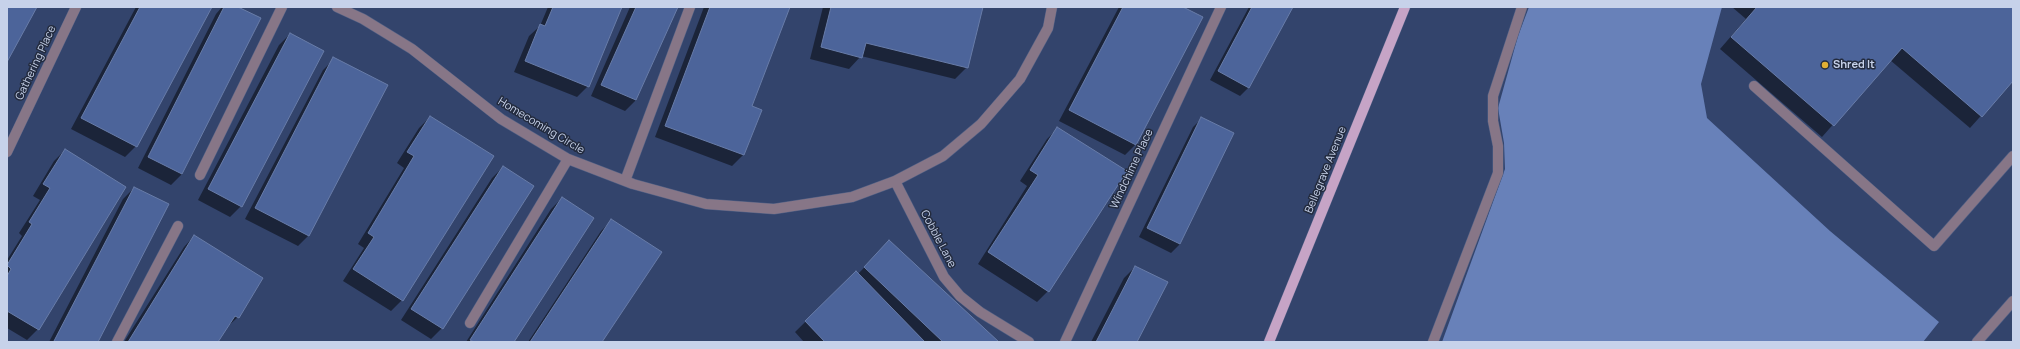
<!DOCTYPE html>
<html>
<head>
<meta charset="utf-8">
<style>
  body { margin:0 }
  #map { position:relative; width:2020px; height:349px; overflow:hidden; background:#33446c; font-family:Manrope,sans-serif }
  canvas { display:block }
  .frame { position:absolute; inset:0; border:8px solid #c7d2ea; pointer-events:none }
</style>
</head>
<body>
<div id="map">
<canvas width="2020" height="349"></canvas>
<div class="frame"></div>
</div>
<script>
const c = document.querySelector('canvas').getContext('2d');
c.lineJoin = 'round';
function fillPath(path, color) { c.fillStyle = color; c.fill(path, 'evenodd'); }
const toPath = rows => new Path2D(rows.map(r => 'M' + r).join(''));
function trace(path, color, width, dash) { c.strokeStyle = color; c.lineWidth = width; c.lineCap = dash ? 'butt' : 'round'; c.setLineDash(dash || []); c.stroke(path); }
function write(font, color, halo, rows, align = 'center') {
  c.font = font + ' Manrope,sans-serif'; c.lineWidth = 3; c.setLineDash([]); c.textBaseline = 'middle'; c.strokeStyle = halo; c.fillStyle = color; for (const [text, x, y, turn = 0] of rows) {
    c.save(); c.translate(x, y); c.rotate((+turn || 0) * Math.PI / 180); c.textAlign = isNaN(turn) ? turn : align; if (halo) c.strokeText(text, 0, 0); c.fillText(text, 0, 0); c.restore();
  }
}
const water = toPath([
  [1529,7,1722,7,1701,84,1707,118,1830,231,1939,322,1923,342,1442,342,1505,169,1504,143,1498,108,1518,36]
]);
const shadow = toPath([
  [136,7,211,7,136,146,125,157,71,129],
  [222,7,235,7,182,174,171,185,138,168,216,14],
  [548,7,621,7,588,86,577,97,514,72,529,36,540,26],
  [630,7,677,7,636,100,625,111,591,96],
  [704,7,789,7,751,107,760,110,743,155,732,166,655,137],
  [823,7,982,7,967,67,955,79,861,56,849,69,810,59],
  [1119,7,1181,7,1136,144,1125,155,1059,121],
  [1249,7,1292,7,1249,87,1240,96,1210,80],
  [1732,7,2013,7,2013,80,1970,128,1890,60,1822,137,1720,49,1746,19],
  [290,34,241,206,230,217,198,200,279,45],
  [334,59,309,235,298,246,245,219,323,70],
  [430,117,402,300,391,311,343,281,364,248,358,244,404,168,397,163,419,128],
  [1202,118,1180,244,1171,253,1139,237,1193,127],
  [1058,128,1048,291,1037,302,978,264,1027,186,1020,181,1047,139],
  [65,150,38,329,27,340,7,328,7,260,22,236,19,233,40,200,33,196,54,161],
  [503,167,442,328,431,339,401,320,492,178],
  [134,188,96,342,49,342,123,199],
  [562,198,513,342,466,342,551,209],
  [612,220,601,342,528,342,601,231],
  [194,236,238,317,226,328,217,342,124,342,184,247],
  [879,252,997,342,804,342,795,332,856,272,858,274],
  [1135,267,1136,342,1091,342,1124,278]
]);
const building = toPath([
  [7,7,37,7,7,62,7,7],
  [140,7,212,7,137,147,81,118,140,7],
  [224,7,238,7,261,18,182,174,148,157,224,7],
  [553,7,622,7,589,87,525,61,540,24,545,26,553,7],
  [636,7,678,7,636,100,601,85,636,7],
  [710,7,790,7,752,106,762,110,744,155,665,126,710,7],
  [831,7,983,7,968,68,866,43,862,58,821,47,831,7],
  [1123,7,1183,7,1203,17,1136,145,1069,110,1123,7],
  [1252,7,1293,7,1249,88,1218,71,1252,7],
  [1757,7,2013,7,2013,81,1982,117,1902,48,1834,126,1731,37,1757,7],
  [290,33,324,51,242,207,208,189,290,33],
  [333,57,388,85,309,236,255,208,333,57],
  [430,116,494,156,403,301,353,269,374,237,368,233,414,156,407,152,430,116],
  [1201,117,1234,133,1180,244,1147,228,1201,117],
  [1057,127,1127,171,1049,292,988,252,1038,175,1030,170,1057,127],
  [65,149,126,187,39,330,7,311,7,276,11,269,7,265,32,224,29,222,50,188,43,184,65,149],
  [503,166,534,186,443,329,411,309,503,166],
  [134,187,169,204,98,342,56,342,54,341,134,187],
  [562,197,594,218,514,342,474,342,470,340,562,197],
  [611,219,662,252,602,342,530,342,611,219],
  [194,235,263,278,239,318,235,316,218,342,128,342,194,235],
  [889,240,999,342,943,342,864,267,889,240],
  [1135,266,1168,282,1137,342,1096,342,1135,266],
  [856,271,925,342,825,342,805,321,856,271]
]);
const minor = toPath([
  [337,7,363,19,412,49,501,119,568,159,633,184,706,204,774,209,852,197,895,181,943,156,981,124,1020,79,1048,28,1052,7],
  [1754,86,1934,246,2013,156],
  [7,152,76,7],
  [200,175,282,7],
  [625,181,690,7],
  [895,181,944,277,960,296,980,312,1029,342],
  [470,323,568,159],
  [117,342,178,226],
  [1065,342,1221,7],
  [1433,342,1498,173,1498,146,1493,121,1493,96,1522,7],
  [1977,342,2013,301]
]);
const major = toPath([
  [1269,342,1405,7]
]);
const markers = [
  [1825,65,4,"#e1af34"]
];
const streetNames = [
  ["Gathering Place",36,63,-65],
  ["Homecoming Circle",541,126,31],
  ["Windchime Place",1132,169,-65],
  ["Bellegrave Avenue",1326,170,-68],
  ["Cobble Lane",938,239,62]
];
const poiNames = [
  ["Shred It",1833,65]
];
fillPath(water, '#6881b9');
fillPath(shadow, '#0007');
fillPath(building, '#4c649a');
trace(building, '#687ca8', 1);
trace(minor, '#516085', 11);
trace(major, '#516085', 11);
trace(minor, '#877687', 10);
trace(major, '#c6a4c6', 10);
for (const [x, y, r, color] of markers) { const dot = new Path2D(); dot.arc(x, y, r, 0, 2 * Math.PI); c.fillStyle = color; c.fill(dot); trace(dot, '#232b3e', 1.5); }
write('11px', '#c7d2ea', '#232b3e', streetNames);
write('bold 11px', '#c7d2ea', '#232b3e', poiNames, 'left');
</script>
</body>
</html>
